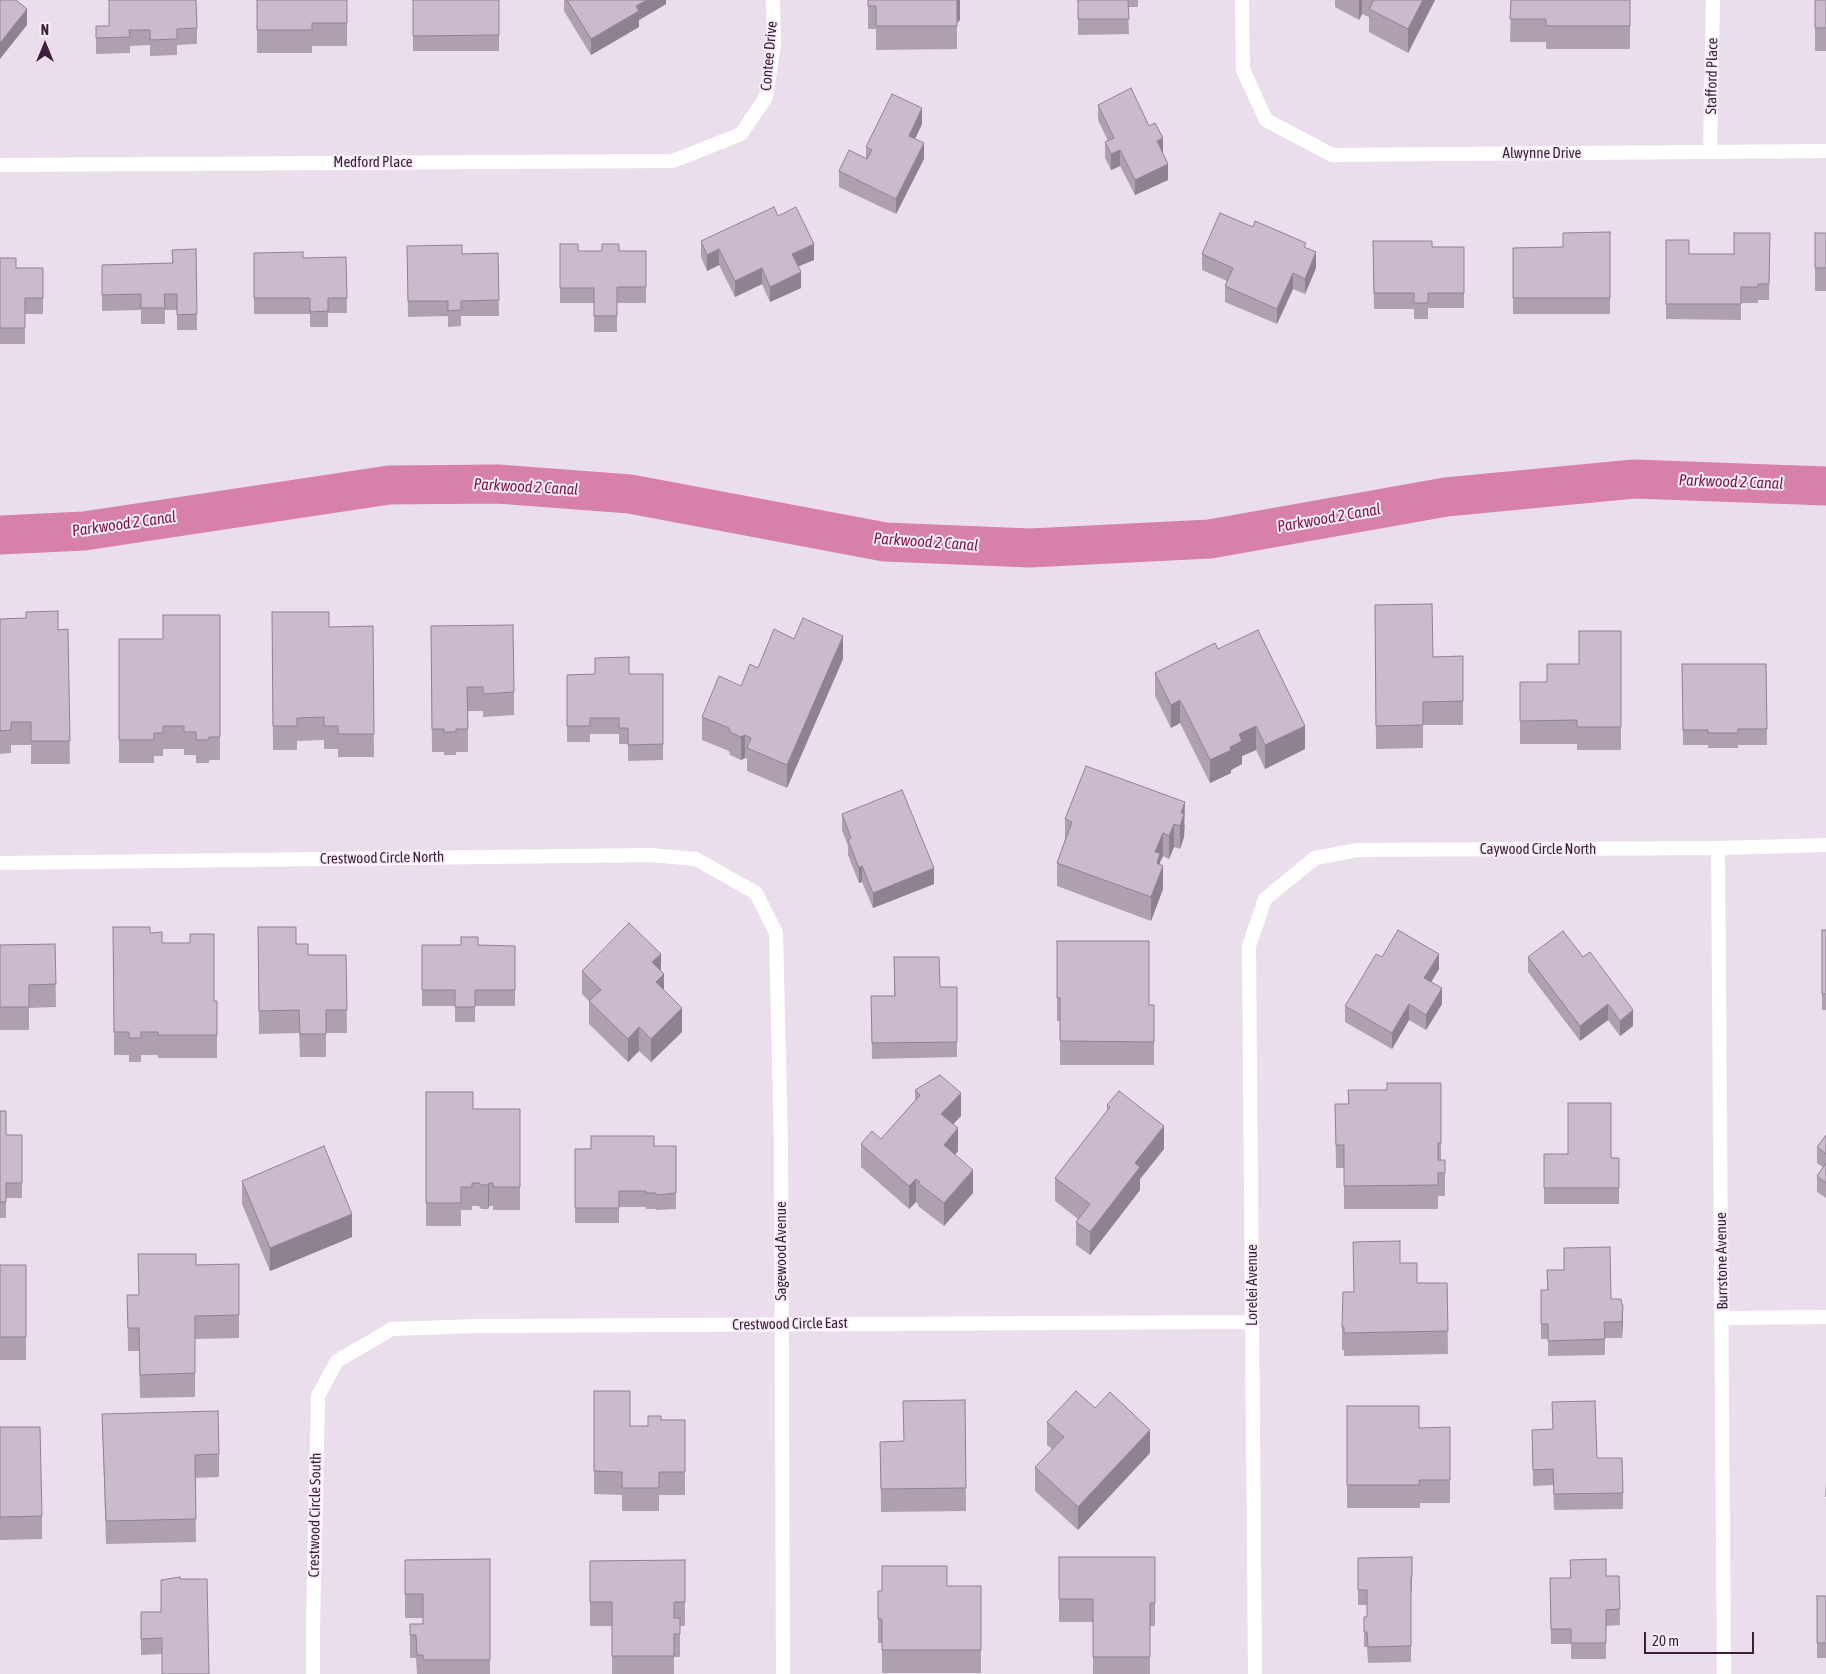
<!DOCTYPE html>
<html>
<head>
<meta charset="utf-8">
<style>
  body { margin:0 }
  #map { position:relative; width:1826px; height:1674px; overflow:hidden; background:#ebdeec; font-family:"Asap Condensed",sans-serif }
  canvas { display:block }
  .north { position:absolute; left:20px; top:20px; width:50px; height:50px; -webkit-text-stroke:4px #f7eff8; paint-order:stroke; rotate:0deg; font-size:14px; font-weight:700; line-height:20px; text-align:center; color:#3d1e3a }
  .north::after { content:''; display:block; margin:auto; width:18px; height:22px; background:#3d1e3a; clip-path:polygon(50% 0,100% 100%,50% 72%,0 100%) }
  .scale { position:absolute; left:1644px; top:1632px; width:110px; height:22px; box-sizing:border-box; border:2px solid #3d1e3a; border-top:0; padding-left:6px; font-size:15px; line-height:18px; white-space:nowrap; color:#3d1e3a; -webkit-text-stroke:4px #f7eff8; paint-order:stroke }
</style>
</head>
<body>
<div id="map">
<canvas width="1826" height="1674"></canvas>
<div class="north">N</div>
<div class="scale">20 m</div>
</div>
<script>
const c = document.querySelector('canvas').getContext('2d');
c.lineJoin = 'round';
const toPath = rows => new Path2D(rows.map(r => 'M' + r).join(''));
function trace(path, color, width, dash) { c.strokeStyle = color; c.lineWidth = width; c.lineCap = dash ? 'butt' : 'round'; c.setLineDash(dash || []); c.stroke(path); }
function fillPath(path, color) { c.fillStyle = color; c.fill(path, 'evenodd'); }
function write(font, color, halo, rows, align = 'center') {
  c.font = font + ' "Asap Condensed",sans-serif'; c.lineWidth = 4; c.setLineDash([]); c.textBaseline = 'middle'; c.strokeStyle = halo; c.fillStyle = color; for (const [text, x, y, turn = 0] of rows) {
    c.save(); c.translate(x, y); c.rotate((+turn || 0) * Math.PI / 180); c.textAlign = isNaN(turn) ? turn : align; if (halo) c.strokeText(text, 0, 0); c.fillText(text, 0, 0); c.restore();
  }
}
const canal = toPath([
  [0,535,84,531,389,485,498,484,630,494,885,542,1030,548,1210,539,1446,497,1634,479,1826,486]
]);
const minor = toPath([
  [1242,0,1243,70,1266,120,1332,155,1826,151],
  [1710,151,1713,0],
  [0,165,673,161,741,134,766,97,774,45,773,0],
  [1718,848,1724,1674],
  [0,863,651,855,696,859,756,893,776,933,781,1144,783,1674],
  [1722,1318,1826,1317],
  [313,1674,313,1629,318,1396,337,1361,392,1329,478,1326,1252,1322],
  [1255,1674,1249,946,1265,899,1315,858,1358,850,1718,848,1826,845]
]);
const wall = toPath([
  [257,0,347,0,347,46,312,46,312,53,257,53],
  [413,0,499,0,499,51,413,51],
  [564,0,666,0,666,4,639,20,639,27,591,55,564,11],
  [868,0,960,0,960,20,957,23,957,49,876,50,876,29,868,29],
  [1078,0,1138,0,1138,7,1128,7,1129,34,1078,35],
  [1335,0,1435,0,1408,53,1369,32,1369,17,1362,14,1359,20,1335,7],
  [1511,0,1630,0,1630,49,1546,49,1546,42,1510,42],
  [1815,0,1826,0,1826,51,1815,51],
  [96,26,197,28,197,44,177,45,177,55,150,56,150,45,130,46,130,53,96,54],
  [1098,105,1163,154,1168,180,1135,195,1120,166,1111,170,1105,158,1105,142,1108,141,1098,120],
  [922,124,915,139,924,159,896,214,839,187,839,171,866,158,866,147],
  [778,216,814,260,798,266,801,288,770,302,762,284,735,297,719,265,707,271,701,257,701,241],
  [1253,227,1306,248,1316,268,1305,294,1293,289,1277,324,1225,302,1225,286,1227,281,1202,270,1202,254],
  [1610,232,1610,314,1513,314,1513,248,1563,247],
  [1770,233,1769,300,1758,300,1758,303,1741,303,1741,320,1666,319,1666,240,1689,254,1734,254],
  [1815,233,1826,233,1826,291,1815,291],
  [1373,241,1432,247,1464,247,1464,308,1428,308,1428,319,1414,319,1414,309,1374,309],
  [560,244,578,251,646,251,646,303,617,303,617,332,594,332,594,303,560,303],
  [407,246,462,254,498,253,499,316,461,316,461,326,448,327,448,316,408,317],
  [196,249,197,330,177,330,177,310,165,310,165,324,141,324,141,310,102,311,102,265,172,263,172,250],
  [254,253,303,258,346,257,347,313,328,313,328,327,310,327,310,314,254,314],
  [0,258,16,268,43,268,43,314,25,314,25,344,0,344],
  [1375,605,1433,657,1463,656,1463,725,1423,725,1423,748,1376,749],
  [272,612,329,627,373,626,374,757,338,757,338,749,324,749,324,740,297,741,297,750,273,750],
  [220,615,220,760,209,760,209,763,196,763,196,755,184,755,184,749,163,749,163,756,154,756,154,763,119,763,119,639,163,639],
  [0,619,58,630,68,629,70,764,31,764,31,745,11,745,11,753,0,754],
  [431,626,514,692,514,715,483,717,483,711,468,711,468,752,456,752,456,755,444,755,444,752,432,752],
  [1621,631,1621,750,1577,750,1577,744,1520,744,1520,682,1547,682,1579,664],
  [794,639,843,659,787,788,747,771,747,759,745,758,741,760,730,755,729,751,702,740,702,717,741,686,758,668],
  [1218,649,1305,749,1265,769,1256,750,1242,756,1242,764,1231,770,1231,773,1210,783,1180,723,1171,728,1155,696,1155,673],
  [1682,664,1766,664,1767,745,1738,745,1738,748,1708,748,1708,745,1683,745],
  [663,674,663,760,628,761,628,744,619,744,619,734,590,734,590,742,567,742,567,675],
  [1086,766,1185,825,1184,837,1180,849,1174,847,1169,859,1163,856,1160,862,1163,889,1151,921,1057,886,1057,863,1065,839,1065,819],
  [842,814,934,884,873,908,862,882,859,883,848,855,848,846,842,830],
  [113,927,150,933,162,943,214,1001,217,1001,217,1058,158,1058,158,1055,141,1055,141,1062,129,1062,129,1055,114,1055],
  [258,927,296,944,308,955,346,955,347,1033,326,1033,326,1057,300,1057,299,1033,259,1034],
  [1822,930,1826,930,1826,1010,1822,1010],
  [1057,941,1149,1005,1154,1005,1154,1065,1060,1065,1060,1021,1057,1021],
  [55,944,56,1007,29,1008,29,1030,0,1030,0,945],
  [422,945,515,946,515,1006,475,1006,475,1022,455,1022,455,1006,422,1006],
  [894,957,940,987,957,987,957,1057,872,1059,871,996,894,996],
  [1382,957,1439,969,1431,982,1442,1004,1426,1030,1409,1020,1392,1049,1345,1022,1345,1006],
  [1528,957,1583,957,1633,1026,1620,1036,1608,1020,1580,1041,1528,972],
  [661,970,664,991,682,1032,651,1062,639,1051,628,1062,589,1024,589,1001,582,994,582,971],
  [1441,1083,1441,1160,1445,1160,1445,1196,1438,1196,1438,1209,1344,1209,1344,1168,1336,1168,1335,1104,1348,1104,1348,1090,1387,1090],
  [915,1090,961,1116,953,1124,958,1151,955,1155,973,1193,944,1226,918,1206,918,1204,916,1202,909,1209,861,1167,861,1144,881,1139,915,1101],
  [426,1092,473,1109,520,1109,520,1210,493,1210,493,1206,489,1206,488,1209,481,1209,479,1206,472,1206,472,1210,461,1210,461,1226,426,1226],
  [1107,1105,1164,1149,1140,1179,1140,1190,1090,1255,1076,1245,1076,1222,1078,1219,1055,1201,1055,1178,1107,1111],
  [0,1111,6,1135,22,1135,22,1198,6,1198,6,1218,0,1218],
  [1826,1135,1826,1198,1817,1192,1817,1176,1823,1167,1817,1163,1817,1147],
  [654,1146,676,1146,676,1209,656,1210,656,1209,646,1209,646,1207,619,1207,619,1223,575,1223,575,1149],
  [1544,1154,1619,1158,1619,1204,1544,1204],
  [242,1181,352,1237,270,1271,242,1204],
  [1564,1248,1611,1299,1623,1321,1622,1338,1605,1338,1605,1355,1548,1356,1548,1339,1541,1339,1541,1306,1547,1290,1547,1270,1564,1270],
  [1400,1263,1417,1283,1447,1283,1448,1354,1344,1356,1344,1350,1342,1350,1342,1327,1353,1292],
  [239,1264,239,1338,195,1339,195,1397,140,1398,139,1351,128,1351,127,1295,138,1295,196,1265],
  [0,1265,26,1265,26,1360,0,1360],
  [594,1391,630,1426,648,1426,661,1420,685,1420,685,1495,659,1495,659,1511,622,1511,622,1495,594,1494],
  [965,1400,966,1511,881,1512,880,1442,903,1441],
  [1347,1406,1419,1428,1450,1427,1450,1503,1420,1503,1420,1508,1347,1508],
  [1095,1408,1150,1453,1078,1530,1035,1491,1035,1467,1052,1449,1047,1445,1047,1422],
  [102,1414,219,1454,219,1477,195,1478,196,1542,106,1544],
  [0,1427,42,1516,42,1539,0,1540],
  [1532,1430,1597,1458,1623,1493,1623,1509,1554,1510,1553,1485,1533,1486],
  [1826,1480,1826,1497,1825,1497],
  [1059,1557,1155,1557,1155,1626,1150,1626,1150,1674,1093,1674,1093,1622,1059,1622],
  [1412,1557,1412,1593,1411,1593,1411,1662,1368,1663,1367,1647,1364,1647,1364,1617,1367,1617,1367,1605,1358,1605,1358,1558],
  [490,1559,490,1674,417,1674,416,1658,410,1658,410,1624,423,1624,423,1618,405,1618,405,1560],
  [685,1560,685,1626,680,1626,680,1657,674,1657,674,1674,612,1674,612,1626,590,1626,590,1561],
  [1570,1560,1606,1576,1619,1576,1620,1625,1606,1626,1606,1659,1571,1659,1571,1644,1551,1644,1550,1578,1570,1578],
  [947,1586,981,1586,981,1673,882,1673,882,1643,878,1643,878,1591],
  [1817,1596,1826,1596,1826,1658,1817,1658],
  [141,1612,161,1612,162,1654,141,1655]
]);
const shadedWall = toPath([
  [647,0,666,0,666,4,639,20,639,27,591,55,591,39,636,6],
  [957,0,960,0,960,20,957,23],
  [1359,0,1362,0,1362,14,1359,20],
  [1423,0,1435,0,1408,53,1408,29],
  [27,9,27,25,0,59,0,43],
  [922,108,922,124,909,151,909,136],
  [1163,138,1163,154,1157,141],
  [924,143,924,159,896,214,896,199],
  [1120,150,1120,166,1111,170,1111,154],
  [1168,164,1168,180,1135,195,1135,180],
  [814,244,814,260,792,269,792,254],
  [719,249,719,265,707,271,707,255],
  [1316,252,1316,268,1305,294,1305,279],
  [762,268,762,284,735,297,735,281],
  [801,272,801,288,770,302,770,287],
  [1293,273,1293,289,1277,324,1277,309],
  [843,636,843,659,787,788,787,765],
  [1180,700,1180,723,1171,728,1171,705],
  [1256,726,1256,750,1242,756,1242,764,1231,770,1231,773,1210,783,1210,760,1230,747,1239,734],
  [1305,726,1305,749,1265,769,1265,745],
  [745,735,745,758,741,760,741,737],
  [1185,802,1184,837,1180,849,1180,826,1181,813],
  [1174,824,1174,847,1169,859,1169,836],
  [1163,833,1163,856,1160,862,1160,873,1163,866,1163,889,1151,921,1151,897,1155,852],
  [862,866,862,882,859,883,859,868],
  [934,868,934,884,873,908,873,893],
  [661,954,661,977,652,962],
  [1439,954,1439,969,1424,994,1424,978],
  [664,974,664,997,656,982],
  [1442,988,1442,1004,1426,1030,1426,1015],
  [1409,1004,1409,1020,1392,1049,1392,1033],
  [1608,1004,1608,1020,1580,1041,1580,1026],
  [682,1008,682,1032,651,1062,651,1039],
  [1633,1010,1633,1026,1620,1036,1620,1021],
  [639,1027,639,1051,628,1062,628,1039],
  [961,1093,961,1116,941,1137,941,1114],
  [1164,1126,1164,1149,1140,1179,1140,1190,1090,1255,1090,1232,1135,1163],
  [958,1128,958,1151,944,1168,944,1145],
  [973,1170,973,1193,944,1226,944,1203],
  [916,1179,916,1202,909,1209,909,1186],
  [489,1183,489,1206,488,1209,488,1185],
  [352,1214,352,1237,270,1271,270,1248],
  [1623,1305,1623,1321,1622,1338,1622,1322],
  [1150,1430,1150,1453,1078,1530,1078,1507]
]);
const building = toPath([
  [0,0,16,0,27,9,0,43,0,0],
  [109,0,196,0,197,28,177,29,177,39,150,40,150,30,129,30,130,37,96,38,96,26,109,26,109,0],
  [257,0,347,0,347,23,312,23,312,30,257,30,257,0],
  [413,0,499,0,499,35,413,36,413,0],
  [567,0,647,0,636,6,639,11,591,39,567,0],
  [868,0,957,0,957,26,876,26,876,6,868,6,868,0],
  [1078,0,1128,0,1129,19,1078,19,1078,0],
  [1374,0,1423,0,1408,29,1369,9,1374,0],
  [1511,0,1630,0,1630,26,1546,26,1546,19,1510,19,1511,0],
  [1815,0,1826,0,1826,28,1815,28,1815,0],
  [1131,88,1149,126,1155,123,1163,138,1157,141,1168,164,1135,180,1120,150,1111,154,1105,142,1114,138,1098,105,1131,88],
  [892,94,922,108,909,136,924,143,896,199,839,171,849,150,867,159,872,150,866,147,892,94],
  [774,207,778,216,796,207,814,244,792,254,801,272,770,287,762,268,735,281,719,249,707,255,701,241,774,207],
  [1220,213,1253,227,1255,221,1306,243,1304,247,1316,252,1305,279,1293,273,1277,309,1225,286,1233,268,1202,254,1220,213],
  [1610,232,1610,298,1513,298,1513,248,1563,247,1563,233,1610,232],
  [1734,233,1770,233,1769,284,1758,284,1758,287,1741,287,1741,304,1666,304,1666,240,1689,240,1689,254,1734,254,1734,233],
  [1815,233,1826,233,1826,268,1815,268,1815,233],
  [1373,241,1432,241,1432,247,1464,247,1464,293,1428,293,1428,303,1414,303,1414,293,1374,293,1373,241],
  [560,244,578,244,578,251,602,251,602,244,619,244,619,251,646,251,646,287,617,287,617,316,594,316,594,288,560,288,560,244],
  [462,245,462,254,498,253,499,300,461,301,461,310,448,311,448,301,408,301,407,246,462,245],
  [196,249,197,314,177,315,177,294,164,294,165,308,141,308,141,294,102,295,102,265,173,263,172,250,196,249],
  [303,252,303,258,346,257,347,298,328,298,328,311,310,312,310,298,254,298,254,253,303,252],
  [0,258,16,258,16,268,43,268,43,298,25,298,25,328,0,328,0,258],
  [1432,604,1433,657,1463,656,1463,701,1423,702,1423,725,1376,726,1375,605,1432,604],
  [58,611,58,630,68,629,70,741,31,741,31,722,11,722,11,730,0,731,0,619,26,618,26,612,58,611],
  [272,612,329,612,329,627,373,626,374,734,338,734,338,726,324,726,324,717,297,718,297,726,273,726,272,612],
  [163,615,220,615,220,737,209,737,209,740,196,740,196,732,184,732,184,726,163,726,163,733,154,733,154,740,119,740,119,639,163,639,163,615],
  [803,618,843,636,787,765,747,748,751,738,745,735,741,737,730,732,729,728,702,717,719,676,741,686,750,664,758,668,774,629,794,639,803,618],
  [513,625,514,692,483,694,483,687,467,687,468,729,456,729,456,732,444,732,444,729,432,729,431,626,513,625],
  [1258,630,1305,726,1265,745,1256,726,1239,734,1242,741,1230,747,1231,750,1210,760,1180,700,1171,705,1155,673,1215,643,1218,649,1258,630],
  [1579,631,1621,631,1621,727,1577,727,1577,720,1520,721,1520,682,1547,682,1547,664,1579,664,1579,631],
  [629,657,629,674,663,674,663,744,628,745,628,728,619,728,619,718,590,718,590,726,567,726,567,675,595,674,595,658,629,657],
  [1682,664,1766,664,1767,729,1738,729,1738,733,1708,733,1708,730,1683,730,1682,664],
  [1086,766,1185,802,1181,813,1184,814,1180,826,1174,824,1169,836,1163,833,1155,852,1160,853,1157,863,1163,866,1151,897,1057,863,1072,822,1065,819,1086,766],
  [902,790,934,868,873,893,862,866,859,868,848,840,851,838,842,814,902,790],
  [629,923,661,954,652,962,664,974,656,982,682,1008,651,1039,639,1027,628,1039,589,1001,601,990,582,971,629,923],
  [113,927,150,927,150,933,162,932,162,943,190,943,190,934,214,934,214,1001,217,1001,217,1035,158,1035,158,1032,141,1032,141,1038,129,1038,129,1032,114,1032,113,927],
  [258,927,296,927,296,944,308,944,308,955,346,955,347,1010,326,1010,326,1034,300,1034,299,1010,259,1011,258,927],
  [1398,930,1439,954,1424,978,1442,988,1426,1015,1409,1004,1392,1033,1345,1006,1376,954,1382,957,1398,930],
  [1822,930,1826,930,1826,994,1822,994,1822,930],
  [1563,931,1583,957,1590,952,1633,1010,1620,1021,1608,1004,1580,1026,1528,957,1563,931],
  [461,937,478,937,478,945,515,946,515,990,475,990,475,1007,455,1007,455,990,422,990,422,945,461,945,461,937],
  [1057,941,1149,941,1149,1005,1154,1005,1154,1042,1060,1041,1060,998,1057,998,1057,941],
  [55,944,56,984,29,985,29,1007,0,1007,0,945,55,944],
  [894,957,939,957,940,987,957,987,957,1042,872,1043,871,996,895,996,894,957],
  [940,1075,961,1093,941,1114,958,1128,944,1145,973,1170,944,1203,918,1183,920,1182,916,1179,909,1186,861,1144,872,1131,881,1139,920,1095,915,1090,940,1075],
  [1387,1083,1441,1083,1441,1143,1438,1143,1438,1160,1445,1160,1445,1173,1438,1173,1438,1185,1344,1186,1344,1145,1336,1145,1335,1104,1349,1104,1348,1090,1387,1090,1387,1083],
  [1119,1091,1164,1126,1135,1163,1140,1167,1090,1232,1076,1222,1090,1204,1055,1178,1110,1107,1107,1105,1119,1091],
  [426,1092,473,1092,473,1109,520,1109,520,1187,493,1187,493,1183,489,1183,488,1185,481,1185,479,1183,472,1183,472,1187,461,1187,461,1203,426,1203,426,1092],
  [1568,1103,1611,1103,1611,1158,1619,1158,1619,1188,1544,1188,1544,1154,1568,1154,1568,1103],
  [0,1111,6,1111,6,1135,22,1135,22,1183,6,1183,6,1202,0,1202,0,1111],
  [1826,1135,1826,1154,1817,1147,1826,1135],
  [591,1136,654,1136,654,1146,676,1146,676,1193,656,1195,656,1193,646,1193,646,1191,619,1191,619,1208,575,1208,575,1149,591,1149,591,1136],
  [324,1146,352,1214,270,1248,242,1181,324,1146],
  [1826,1163,1826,1183,1817,1176,1826,1163],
  [1400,1241,1400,1263,1417,1263,1417,1283,1447,1283,1448,1331,1344,1333,1344,1327,1342,1327,1343,1292,1354,1292,1353,1242,1400,1241],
  [1610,1247,1611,1299,1621,1299,1622,1305,1623,1305,1622,1322,1604,1322,1605,1339,1548,1341,1548,1324,1541,1324,1541,1290,1548,1290,1547,1270,1564,1270,1564,1248,1610,1247],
  [138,1254,196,1254,196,1265,239,1264,239,1315,195,1316,195,1373,140,1375,139,1328,128,1328,127,1295,139,1295,138,1254],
  [0,1265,26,1265,26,1337,0,1337,0,1265],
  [594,1391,630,1391,630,1426,648,1426,648,1416,661,1416,661,1420,685,1420,685,1472,659,1472,659,1488,622,1488,622,1472,594,1471,594,1391],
  [1076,1391,1095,1408,1110,1392,1150,1430,1078,1507,1035,1467,1064,1437,1047,1422,1076,1391],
  [965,1400,966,1488,881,1489,880,1442,904,1441,903,1401,965,1400],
  [1595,1401,1597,1458,1622,1458,1623,1493,1554,1494,1553,1469,1533,1470,1532,1430,1553,1429,1552,1402,1595,1401],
  [1347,1406,1419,1406,1419,1428,1450,1427,1450,1480,1419,1480,1420,1485,1347,1485,1347,1406],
  [218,1411,219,1454,195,1455,196,1519,106,1521,102,1414,218,1411],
  [0,1427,40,1427,42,1516,0,1517,0,1427],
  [1059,1557,1155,1557,1155,1603,1150,1603,1150,1657,1093,1657,1093,1599,1059,1599,1059,1557],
  [1412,1557,1412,1577,1411,1577,1411,1646,1368,1647,1367,1632,1364,1632,1364,1617,1367,1617,1367,1590,1358,1590,1358,1558,1412,1557],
  [490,1559,490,1660,423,1660,423,1655,417,1655,416,1635,410,1635,410,1624,423,1624,423,1594,405,1594,405,1560,490,1559],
  [1606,1559,1606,1576,1619,1576,1620,1609,1606,1610,1606,1643,1571,1643,1571,1629,1551,1629,1550,1578,1571,1578,1570,1560,1606,1559],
  [685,1560,685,1602,674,1602,674,1618,680,1618,680,1634,674,1634,674,1656,612,1656,612,1602,590,1602,590,1561,685,1560],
  [882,1566,947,1566,947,1586,981,1586,981,1650,882,1650,882,1619,878,1619,878,1591,882,1591,882,1566],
  [180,1577,180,1579,207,1579,209,1674,162,1674,162,1638,141,1639,141,1612,161,1612,161,1580,180,1577],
  [1817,1596,1826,1596,1826,1643,1817,1643,1817,1596]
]);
const streetNames = [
  ["Contee Drive",769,56,-85],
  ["Stafford Place",1712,76,-89],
  ["Alwynne Drive",1542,153],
  ["Medford Place",373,162],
  ["Caywood Circle North",1538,849],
  ["Crestwood Circle North",382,858,-1],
  ["Sagewood Avenue",781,1251,-90],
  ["Burrstone Avenue",1722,1261,-91],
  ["Lorelei Avenue",1252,1285,-90],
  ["Crestwood Circle East",790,1324,-1],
  ["Crestwood Circle South",315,1515,-89]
];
const waterNames = [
  ["Parkwood 2 Canal",1731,482,2],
  ["Parkwood 2 Canal",526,487,3],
  ["Parkwood 2 Canal",1329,518,-10],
  ["Parkwood 2 Canal",124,524,-8],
  ["Parkwood 2 Canal",926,542,4]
];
trace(canal, '#d780a9', 39);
trace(minor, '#fff', 14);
fillPath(wall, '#afa0b0');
fillPath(shadedWall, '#8e8290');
fillPath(building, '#cbbacd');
trace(building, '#8e8290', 1);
write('15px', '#3d1e3a', '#f7eff8', streetNames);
write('italic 16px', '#7f1245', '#f7eff8', waterNames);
</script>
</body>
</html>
